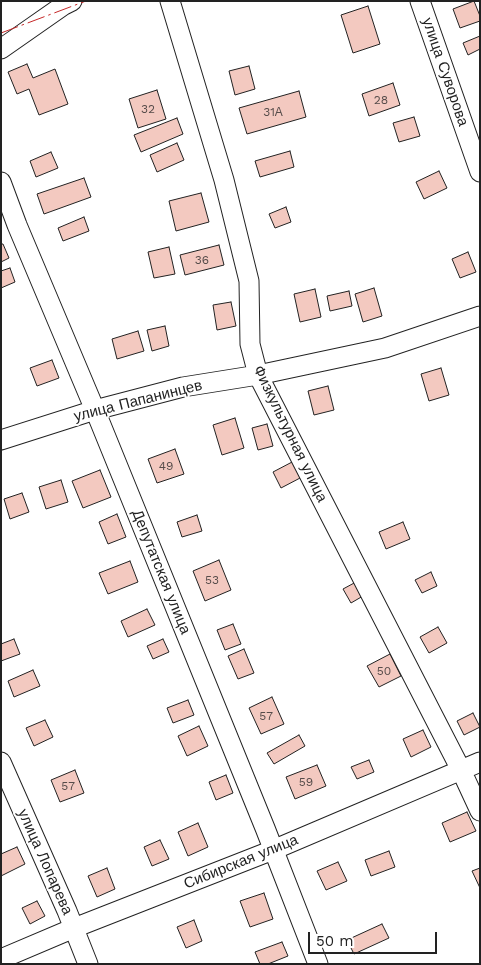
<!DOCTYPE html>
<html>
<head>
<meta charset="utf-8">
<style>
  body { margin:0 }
  #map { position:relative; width:481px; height:965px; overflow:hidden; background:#fff; font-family:"Work Sans",sans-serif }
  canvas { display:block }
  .frame { position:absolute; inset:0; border:2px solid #222; pointer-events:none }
  .scale { position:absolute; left:308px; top:932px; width:129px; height:22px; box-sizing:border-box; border:2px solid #222; border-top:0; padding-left:6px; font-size:15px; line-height:18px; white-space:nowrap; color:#222; -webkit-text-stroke:4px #fff; paint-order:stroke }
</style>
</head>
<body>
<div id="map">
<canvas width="481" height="965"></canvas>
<div class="frame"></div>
<div class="scale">50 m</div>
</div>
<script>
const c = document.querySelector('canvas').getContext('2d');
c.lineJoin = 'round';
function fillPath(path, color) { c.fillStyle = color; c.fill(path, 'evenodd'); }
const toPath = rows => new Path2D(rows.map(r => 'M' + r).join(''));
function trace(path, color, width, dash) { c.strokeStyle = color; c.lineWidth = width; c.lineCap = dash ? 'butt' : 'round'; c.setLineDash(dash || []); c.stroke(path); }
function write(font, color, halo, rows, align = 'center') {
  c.font = font + ' "Work Sans",sans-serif'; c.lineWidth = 4; c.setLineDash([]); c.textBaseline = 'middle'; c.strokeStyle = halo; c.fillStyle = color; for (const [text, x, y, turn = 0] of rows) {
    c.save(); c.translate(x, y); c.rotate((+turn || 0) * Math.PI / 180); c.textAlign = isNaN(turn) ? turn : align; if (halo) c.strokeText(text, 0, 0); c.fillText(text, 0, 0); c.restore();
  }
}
const building = toPath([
  [474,1,480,16,480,21,460,28,453,9,474,1],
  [368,6,380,44,353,53,341,15,368,6],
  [480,36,480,49,468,55,463,43,480,36],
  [27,64,33,78,55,69,68,104,39,115,29,89,17,94,8,72,27,64],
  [249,66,255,89,235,95,229,71,249,66],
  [393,83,400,105,369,116,362,94,393,83],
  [157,90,166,119,138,128,129,99,157,90],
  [299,91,306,117,247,134,239,108,299,91],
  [414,117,420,136,399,142,393,123,414,117],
  [177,118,183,134,141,152,134,135,177,118],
  [177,143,184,160,157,172,150,155,177,143],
  [290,151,294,167,260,177,255,161,290,151],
  [51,152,58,168,36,177,30,161,51,152],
  [439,171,447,188,424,199,416,182,439,171],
  [84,178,91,197,44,214,37,194,84,178],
  [201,193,209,222,176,231,169,201,201,193],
  [286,207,291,222,275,228,269,214,286,207],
  [84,217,89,231,63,241,58,228,84,217],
  [1,244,3,244,9,258,1,262,1,244],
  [219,245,224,265,185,275,180,255,219,245],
  [169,247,175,274,154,278,148,252,169,247],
  [468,252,476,272,460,278,452,259,468,252],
  [10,268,15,282,1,288,1,271,10,268],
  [374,288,382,316,363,322,355,294,374,288],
  [315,289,321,317,300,322,294,294,315,289],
  [349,291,352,306,330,311,327,296,349,291],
  [231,302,236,326,217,330,213,305,231,302],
  [165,326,169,346,152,351,147,330,165,326],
  [138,331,144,351,117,359,112,339,138,331],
  [52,360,59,378,37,386,30,368,52,360],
  [441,368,449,395,429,401,421,374,441,368],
  [328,386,334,410,314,415,308,391,328,386],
  [235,418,244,448,222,455,213,425,235,418],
  [267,424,273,446,258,450,252,428,267,424],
  [175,449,184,474,157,483,148,459,175,449],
  [294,461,302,477,281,488,273,472,294,461],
  [100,470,111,497,83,508,72,481,100,470],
  [61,480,68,502,46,509,39,487,61,480],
  [22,493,29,512,10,519,4,499,22,493],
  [117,514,126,537,108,544,99,522,117,514],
  [197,515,202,531,182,537,177,522,197,515],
  [403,522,410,539,386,549,379,532,403,522],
  [219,560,231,590,205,601,193,571,219,560],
  [130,561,138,582,108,594,99,573,130,561],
  [431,572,437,586,422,593,415,580,431,572],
  [356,582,363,596,351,603,343,589,356,582],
  [147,609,155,625,128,637,121,621,147,609],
  [233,624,241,644,225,650,217,630,233,624],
  [438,627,447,643,429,653,420,637,438,627],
  [14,639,20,654,1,661,1,644,14,639],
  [163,639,169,652,153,659,147,646,163,639],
  [244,649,254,673,238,679,228,656,244,649],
  [390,654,401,676,379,687,367,666,390,654],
  [33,670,40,686,14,697,8,681,33,670],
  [272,697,284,724,261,734,249,708,272,697],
  [188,700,194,715,173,723,167,708,188,700],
  [473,713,480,727,464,735,457,721,473,713],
  [45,720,53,737,34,746,26,728,45,720],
  [199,726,208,746,187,756,178,736,199,726],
  [423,730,431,747,411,757,403,739,423,730],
  [299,735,305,746,274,764,267,753,299,735],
  [369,760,374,772,357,779,351,767,369,760],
  [317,765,326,786,295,799,286,777,317,765],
  [75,770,84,793,60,802,51,780,75,770],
  [226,775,233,793,216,800,209,782,226,775],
  [467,812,476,831,450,842,442,823,467,812],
  [198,823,208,847,188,856,178,832,198,823],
  [160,840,169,859,152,866,144,847,160,840],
  [17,847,25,864,1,876,1,854,17,847],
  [389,851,395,867,371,876,365,860,389,851],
  [338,862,347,881,326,890,317,871,338,862],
  [107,868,115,889,97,897,88,876,107,868],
  [480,868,480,888,472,871,480,868],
  [264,893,273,919,250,927,240,901,264,893],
  [37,901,45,916,30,924,22,908,37,901],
  [194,920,202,941,186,948,177,927,194,920],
  [382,924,389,938,354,954,347,940,382,924],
  [282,942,288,956,268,964,260,964,255,952,282,942]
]);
const minor = toPath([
  [170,1,224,180,249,281,250,344,258,375,461,770,480,811],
  [420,1,480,172],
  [1,49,64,5,72,1],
  [1,182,17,225,95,410,265,828,318,964],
  [1,440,95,410,183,387,258,375,385,348,480,316],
  [1,762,67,911,88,964],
  [1,959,74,928,273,850,480,762]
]);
const power = toPath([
  [1,33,86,1]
]);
const numberNames = [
  ["28",381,100],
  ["32",148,109],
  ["31А",273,112],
  ["36",202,260],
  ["49",166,466],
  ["53",212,580],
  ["50",384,671],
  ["57",266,716],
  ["59",306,782],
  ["57",68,786]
];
const streetNames = [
  ["улица Суворова",445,72,71],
  ["улица Папанинцев",138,401,-14],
  ["Физкультурная улица",290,434,64],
  ["Депутатская улица",161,572,68],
  ["улица Лопарева",45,862,66],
  ["Сибирская улица",241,862,-22]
];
fillPath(building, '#f3c9c0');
trace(building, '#222', 1);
trace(minor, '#222', 21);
trace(minor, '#fff', 19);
trace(power, '#c62828', 1, [18, 4, 2.5, 4]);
write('12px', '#564c4a', null, numberNames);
write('15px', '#222', '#fff', streetNames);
</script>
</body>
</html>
